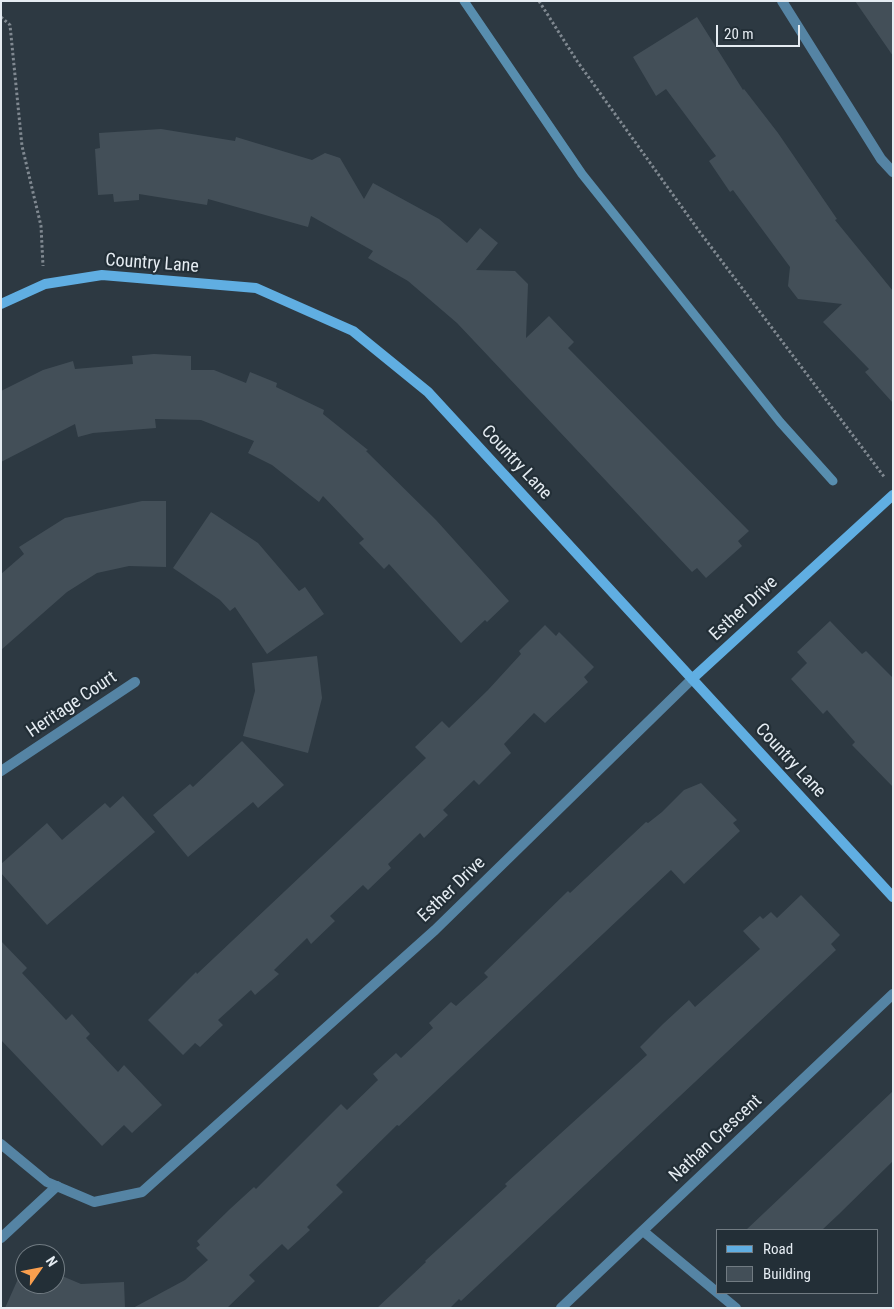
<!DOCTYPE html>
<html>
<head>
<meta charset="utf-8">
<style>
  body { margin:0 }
  #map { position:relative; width:894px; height:1309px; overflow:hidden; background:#2d3942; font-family:"Roboto Condensed",sans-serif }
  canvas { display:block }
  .frame { position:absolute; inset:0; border:2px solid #e5ecf2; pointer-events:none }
  .legend { position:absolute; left:716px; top:1229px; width:162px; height:65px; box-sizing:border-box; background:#232f37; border:1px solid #717b82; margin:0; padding:6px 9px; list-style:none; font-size:15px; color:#e5ecf2 }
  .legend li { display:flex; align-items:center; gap:10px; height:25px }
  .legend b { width:25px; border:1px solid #717b82 }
  .north { position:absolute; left:15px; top:1244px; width:50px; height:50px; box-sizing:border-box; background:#232f37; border:1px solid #717b82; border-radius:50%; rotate:57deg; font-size:14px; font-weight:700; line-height:20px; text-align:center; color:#e5ecf2 }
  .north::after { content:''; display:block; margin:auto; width:18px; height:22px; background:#fa9f4e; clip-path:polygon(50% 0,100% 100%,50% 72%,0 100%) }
  .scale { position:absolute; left:716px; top:25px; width:84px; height:22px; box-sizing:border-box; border:2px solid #e5ecf2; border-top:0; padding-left:6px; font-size:15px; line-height:18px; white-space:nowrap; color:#e5ecf2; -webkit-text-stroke:4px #232f37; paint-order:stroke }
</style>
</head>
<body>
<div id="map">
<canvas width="894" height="1309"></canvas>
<div class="frame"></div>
<ul class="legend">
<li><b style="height:6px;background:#60aee2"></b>Road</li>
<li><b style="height:14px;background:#434f58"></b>Building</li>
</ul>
<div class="north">N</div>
<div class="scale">20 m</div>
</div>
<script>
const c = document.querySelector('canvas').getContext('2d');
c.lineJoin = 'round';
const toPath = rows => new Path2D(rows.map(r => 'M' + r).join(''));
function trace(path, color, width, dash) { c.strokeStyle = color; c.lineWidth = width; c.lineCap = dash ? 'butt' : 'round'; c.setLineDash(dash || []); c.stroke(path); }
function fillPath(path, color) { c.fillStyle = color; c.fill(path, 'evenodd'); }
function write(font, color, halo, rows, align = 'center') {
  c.font = font + ' "Roboto Condensed",sans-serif'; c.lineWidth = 4.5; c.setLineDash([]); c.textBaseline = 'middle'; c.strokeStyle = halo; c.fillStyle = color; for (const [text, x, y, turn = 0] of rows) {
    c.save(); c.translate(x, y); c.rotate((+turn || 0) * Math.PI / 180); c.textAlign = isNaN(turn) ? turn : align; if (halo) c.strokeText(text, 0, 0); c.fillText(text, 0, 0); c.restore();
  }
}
const stream = toPath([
  [464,1,582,174,780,422,833,481]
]);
const building = toPath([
  [855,1,893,1,893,56],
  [697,17,743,90,744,89,778,133,837,219,835,220,893,291,893,403,865,372,869,369,823,322,842,304,798,299,788,286,790,267,733,190,730,192,709,161,716,156,666,89,656,96,633,57],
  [161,129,235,141,236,137,312,160,325,153,340,158,364,199,373,183,439,219,467,243,480,228,498,243,476,270,515,271,528,284,526,338,549,316,574,342,568,348,749,531,738,541,742,546,706,578,697,568,692,572,457,323,408,281,368,258,373,251,311,216,308,227,208,199,207,205,139,194,139,200,114,202,113,194,98,195,95,149,100,148,99,133],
  [154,354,191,356,191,370,214,370,246,383,250,372,277,383,276,387,324,410,323,414,368,450,366,451,436,520,509,601,487,622,485,620,461,643,389,564,384,569,359,543,364,539,323,496,319,502,272,465,248,453,254,441,201,420,155,419,156,428,93,433,78,437,75,424,1,462,1,391,43,370,73,361,75,369,133,364,132,356],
  [142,501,166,501,166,567,129,566,97,573,67,592,1,650,1,574,24,554,19,547,65,518],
  [211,512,258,543,299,591,305,587,324,614,267,654,235,607,230,611,220,600,173,568],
  [830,621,862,654,866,651,893,678,893,787,852,745,855,742,827,710,823,714,791,679,807,663,797,652],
  [545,625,556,636,559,632,594,667,584,677,588,682,545,723,534,713,504,744,511,753,479,785,474,780,443,810,448,815,424,838,420,833,388,864,391,868,368,890,363,885,330,916,335,921,311,944,307,938,274,970,279,974,255,995,251,990,218,1020,223,1025,200,1047,195,1043,183,1055,148,1020,196,972,197,974,426,758,415,747,442,721,449,728,488,690,521,654,519,651],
  [317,656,322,698,308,753,243,736,255,691,252,663],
  [242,741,284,785,258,808,253,802,188,857,153,815,190,784,193,787],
  [701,783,737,820,733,823,740,831,684,884,671,870,453,1075,399,1126,397,1125,336,1185,343,1192,307,1227,310,1230,288,1250,282,1244,249,1275,255,1281,227,1308,133,1308,185,1280,208,1260,196,1248,200,1245,197,1241,230,1209,254,1187,256,1189,341,1104,347,1110,378,1080,373,1074,396,1053,401,1058,433,1028,429,1023,451,1002,456,1006,488,977,484,973,568,891,570,893,646,822,648,823,662,812,684,790],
  [123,796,155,832,47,925,1,873,1,864,47,823,62,840,105,803,110,808],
  [801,895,840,935,831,944,836,950,461,1301,459,1299,450,1308,377,1308,426,1262,425,1261,507,1186,505,1184,647,1055,640,1047,663,1024,689,1000,695,1007,760,949,743,931,760,916,763,919,771,912,777,918],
  [1,941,27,968,22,973,66,1020,72,1014,90,1034,86,1038,118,1072,124,1065,162,1105,132,1133,124,1125,102,1146,1,1040],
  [893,1091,893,1161,839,1214,822,1230,746,1230],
  [55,1273,81,1284,124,1282,125,1308,5,1308,18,1279,25,1284,55,1284]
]);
const path = toPath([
  [539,1,577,61,699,231,885,478],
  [1,17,10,25,22,146,41,226,43,266]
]);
const lane = toPath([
  [1,1238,57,1186]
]);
const street = toPath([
  [782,1,881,159,893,172],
  [1,771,135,682],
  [1,1144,47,1182,94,1202,142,1192,435,930,692,679],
  [643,1231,736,1308],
  [561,1308,893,994]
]);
const secondary = toPath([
  [1,304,45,284,102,275,256,288,353,331,428,392,893,897],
  [692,679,893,495]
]);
const streetNames = [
  ["Country Lane",152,264,4],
  ["Country Lane",516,463,47],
  ["Esther Drive",744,609,-43],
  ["Heritage Court",72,705,-34],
  ["Country Lane",790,761,47],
  ["Esther Drive",452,890,-44],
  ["Nathan Crescent",716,1139,-43]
];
trace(stream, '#588eaf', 9);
fillPath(building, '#434f58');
trace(path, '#808991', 3, [2.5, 2.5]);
trace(lane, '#5584a4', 10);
trace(street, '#5584a4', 10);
trace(secondary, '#60aee2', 10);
write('18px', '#e5ecf2', '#232f37', streetNames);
</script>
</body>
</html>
